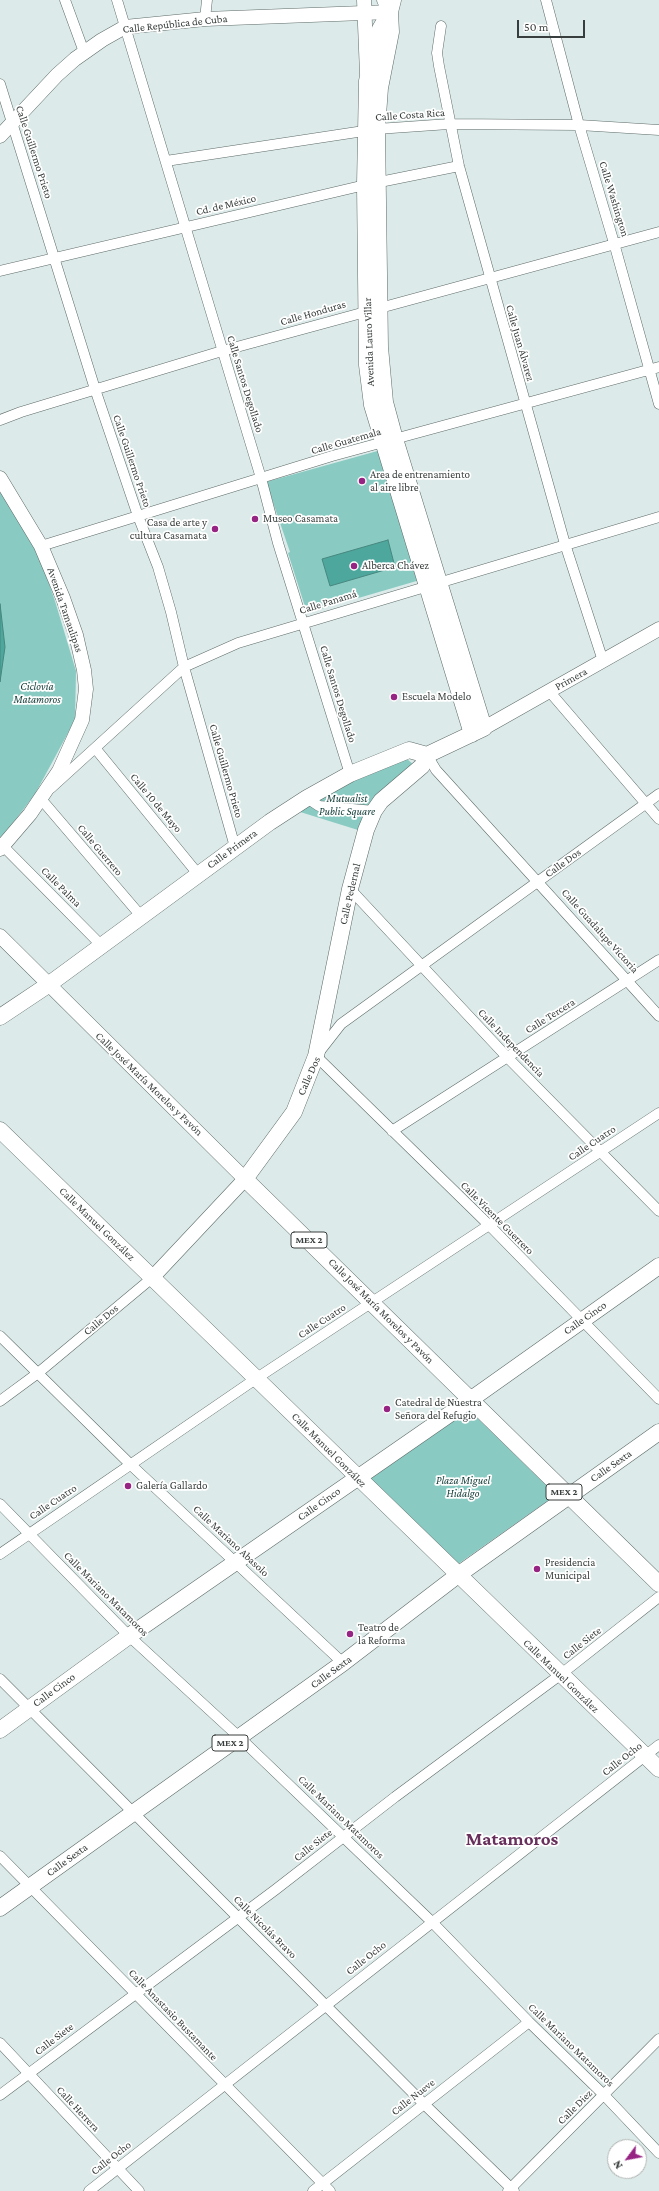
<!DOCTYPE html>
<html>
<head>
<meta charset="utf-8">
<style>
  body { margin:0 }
  #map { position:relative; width:659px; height:2191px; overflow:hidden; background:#dcebe9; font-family:"Crimson Pro",serif }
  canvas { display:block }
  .north { position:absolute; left:607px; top:2139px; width:40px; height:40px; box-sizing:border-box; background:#fff; border:1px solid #afb2b1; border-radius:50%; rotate:238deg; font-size:11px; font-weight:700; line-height:16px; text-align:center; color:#383e3d }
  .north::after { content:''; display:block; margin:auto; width:14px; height:18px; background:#962483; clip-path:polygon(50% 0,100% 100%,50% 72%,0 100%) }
  .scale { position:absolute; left:517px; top:20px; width:68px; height:18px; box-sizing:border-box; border:2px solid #383e3d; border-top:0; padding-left:5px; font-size:12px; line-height:14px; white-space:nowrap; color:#383e3d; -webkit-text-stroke:3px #fff; paint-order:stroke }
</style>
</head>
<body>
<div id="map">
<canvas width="659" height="2191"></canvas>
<div class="north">N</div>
<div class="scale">50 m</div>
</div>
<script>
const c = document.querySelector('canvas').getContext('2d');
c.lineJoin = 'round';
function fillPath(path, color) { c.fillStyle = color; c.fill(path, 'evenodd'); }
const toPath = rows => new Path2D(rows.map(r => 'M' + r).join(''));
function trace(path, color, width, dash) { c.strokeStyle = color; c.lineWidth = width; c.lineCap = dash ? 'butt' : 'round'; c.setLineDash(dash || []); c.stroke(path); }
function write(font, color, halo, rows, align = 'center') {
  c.font = font + ' "Crimson Pro",serif'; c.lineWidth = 3.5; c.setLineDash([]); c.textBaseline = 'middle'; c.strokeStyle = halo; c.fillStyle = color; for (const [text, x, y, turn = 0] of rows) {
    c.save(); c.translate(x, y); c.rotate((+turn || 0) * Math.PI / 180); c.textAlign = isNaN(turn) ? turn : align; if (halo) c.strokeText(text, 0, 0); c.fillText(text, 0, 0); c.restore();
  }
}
const green = toPath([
  [381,450,420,580,307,613,288,553,290,552,266,482],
  [0,486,36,546,55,601,76,671,75,720,35,794,0,840],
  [407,759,414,765,370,803,358,830,297,811,354,777],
  [468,1409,556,1495,458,1564,370,1479]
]);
const water = toPath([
  [388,540,395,567,330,586,322,559,388,540],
  [0,604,5,647,0,682,0,604]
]);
const street = toPath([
  [65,0,84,52],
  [117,0,261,478,278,543,350,774],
  [546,0,579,125,614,243,659,404],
  [205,19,207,0],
  [441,26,437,53,439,66,459,166,565,544,603,661],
  [0,84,95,389,138,516,158,567,171,612,184,667,235,847],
  [166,161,377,129,449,124,579,125,659,130],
  [0,271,365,185,459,166],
  [0,420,21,412,222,351,659,232],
  [41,546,332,456,659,367],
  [549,691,659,819],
  [95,748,198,874],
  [427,755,436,770,659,1016],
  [51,788,184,667,238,643,659,517],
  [659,794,341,1024,316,1056,490,1226,659,1399],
  [307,798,319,806,374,811],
  [41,799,141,916],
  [3,846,101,945],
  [350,889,507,1057,659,1211],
  [392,1131,659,960],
  [0,1336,130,1464,343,1663],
  [0,1401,38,1373,152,1278],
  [0,1504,129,1636,239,1737,432,1922,529,2022,604,2095,659,2153],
  [0,1554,257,1378,659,1113],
  [0,1679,424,2104,514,2191],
  [0,1856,330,2191],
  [0,2043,139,2191],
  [0,2095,275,1890,395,1797,560,1675,659,1597],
  [89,2191,659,1745],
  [313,2191,529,2022],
  [508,2191,659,2039]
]);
const secondary = toPath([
  [364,0,367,74],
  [0,136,57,75,75,59,102,40,125,27,205,19,390,12,384,0],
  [0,478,41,546,63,598,76,635,84,670,86,689,82,720,59,771,30,814,0,849],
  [484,728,659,629],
  [0,936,245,1179,152,1278]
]);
const primary = toPath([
  [390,12,380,29,367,81,365,185,367,365,372,405,472,734],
  [427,755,422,766,381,801,374,811,366,830,350,889,316,1056,294,1112,245,1179,659,1584],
  [0,1017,48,985,270,822,307,798,350,774,409,750,427,755,484,728,395,439,385,402,380,347,377,129,380,88,391,32,390,12,393,0],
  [0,1130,659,1769],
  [0,1730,129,1636,470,1400,659,1266],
  [0,1908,343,1663,458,1575,659,1432]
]);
const markers = [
  [362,481,4,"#962483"],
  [255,519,4,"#962483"],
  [215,529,4,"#962483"],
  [354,566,4,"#962483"],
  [394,697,4,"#962483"],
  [387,1409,4,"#962483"],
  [128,1486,4,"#962483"],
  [537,1569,4,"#962483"],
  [350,1634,4,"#962483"]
];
const shields = [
  [309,1240,36],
  [564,1492,36],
  [230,1743,36]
];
const shieldNames = [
  ["MEX 2",309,1240],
  ["MEX 2",564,1492],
  ["MEX 2",230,1743]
];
const streetNames = [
  ["Calle República de Cuba",175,24,-6],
  ["Calle Costa Rica",410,115,-4],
  ["Calle Guillermo Prieto",34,152,72],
  ["Calle Washington",614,199,73],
  ["Cd. de México",226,205,-13],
  ["Calle Honduras",313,313,-16],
  ["Avenida Lauro Villar",369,342,-92],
  ["Calle Juan Álvarez",520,343,74],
  ["Calle Santos Degollado",245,384,73],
  ["Calle Guatemala",346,441,-16],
  ["Calle Guillermo Prieto",132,461,71],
  ["Calle Panamá",328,602,-17],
  ["Avenida Tamaulipas",65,610,71],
  ["Primera",571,679,-29],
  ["Calle Santos Degollado",338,694,73],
  ["Calle Guillermo Prieto",226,771,74],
  ["Calle 10 de Mayo",156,803,50],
  ["Calle Primera",232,849,-36],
  ["Calle Guerrero",100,850,50],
  ["Calle Dos",563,863,-36],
  ["Calle Palma",61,887,45],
  ["Calle Pedernal",350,894,-77],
  ["Calle Guadalupe Victoria",600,931,48],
  ["Calle Tercera",550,1016,-32],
  ["Calle Independencia",511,1043,46],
  ["Calle Dos",309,1076,-66],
  ["Calle José María Morelos y Pavón",149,1084,44],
  ["Calle Cuatro",592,1143,-34],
  ["Calle Vicente Guerrero",497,1218,45],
  ["Calle Manuel González",97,1224,44],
  ["Calle José María Morelos y Pavón",381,1311,45],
  ["Calle Cinco",585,1318,-35],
  ["Calle Dos",101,1320,-40],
  ["Calle Cuatro",322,1321,-33],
  ["Calle Manuel González",329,1450,45],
  ["Calle Sexta",611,1466,-35],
  ["Calle Cuatro",53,1502,-34],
  ["Calle Cinco",319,1504,-35],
  ["Calle Mariano Abasolo",231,1541,43],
  ["Calle Mariano Matamoros",106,1594,45],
  ["Calle Siete",582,1643,-38],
  ["Calle Sexta",331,1672,-36],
  ["Calle Manuel González",561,1676,44],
  ["Calle Cinco",54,1690,-36],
  ["Calle Ocho",622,1759,-38],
  ["Calle Mariano Matamoros",341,1817,44],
  ["Calle Siete",313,1845,-38],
  ["Calle Sexta",67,1860,-36],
  ["Calle Nicolás Bravo",265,1927,45],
  ["Calle Ocho",366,1958,-38],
  ["Calle Anastasio Bustamante",173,2015,46],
  ["Calle Siete",54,2039,-37],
  ["Calle Mariano Matamoros",571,2045,44],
  ["Calle Nueve",413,2097,-38],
  ["Calle Diez",575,2107,-45],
  ["Calle Herrera",78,2109,47],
  ["Calle Ocho",111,2158,-38]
];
const poiNames = [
  ["Area de entrenamiento",370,475],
  ["al aire libre",370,488],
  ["Museo Casamata",263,519],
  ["Casa de arte y",207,523,"right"],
  ["cultura Casamata",207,536,"right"],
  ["Alberca Chávez",362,566],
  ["Escuela Modelo",402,697],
  ["Catedral de Nuestra",395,1403],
  ["Señora del Refugio",395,1416],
  ["Galería Gallardo",136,1486],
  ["Presidencia",545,1563],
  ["Municipal",545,1576],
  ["Teatro de",358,1628],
  ["la Reforma",358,1641]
];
const parkNames = [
  ["Ciclovía",37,687],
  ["Matamoros",37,700],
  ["Mutualist",347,799],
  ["Public Square",347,812],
  ["Plaza Miguel",463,1481],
  ["Hidalgo",463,1494]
];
const townNames = [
  ["Matamoros",512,1839]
];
fillPath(green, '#89cbc2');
fillPath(water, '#4ea79d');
trace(water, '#478880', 1);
trace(street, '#5e6b69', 11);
trace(secondary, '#5e6b69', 15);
trace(primary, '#5e6b69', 17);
trace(street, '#fff', 10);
trace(secondary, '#fff', 14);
trace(primary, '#fff', 16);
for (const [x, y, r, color] of markers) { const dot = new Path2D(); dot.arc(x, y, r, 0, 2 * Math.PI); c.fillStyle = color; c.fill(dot); trace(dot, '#fff', 1.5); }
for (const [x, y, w] of shields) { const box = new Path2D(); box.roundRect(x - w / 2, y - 8, w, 16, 3); c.fillStyle = '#fff'; c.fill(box); trace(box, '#383e3d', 1); }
write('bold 10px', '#383e3d', null, shieldNames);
write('11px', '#383e3d', '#fff', streetNames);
write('11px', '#383e3d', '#fff', poiNames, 'left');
write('italic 11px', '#123c37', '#fff', parkNames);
write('bold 19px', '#67305c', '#fff', townNames);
</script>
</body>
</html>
